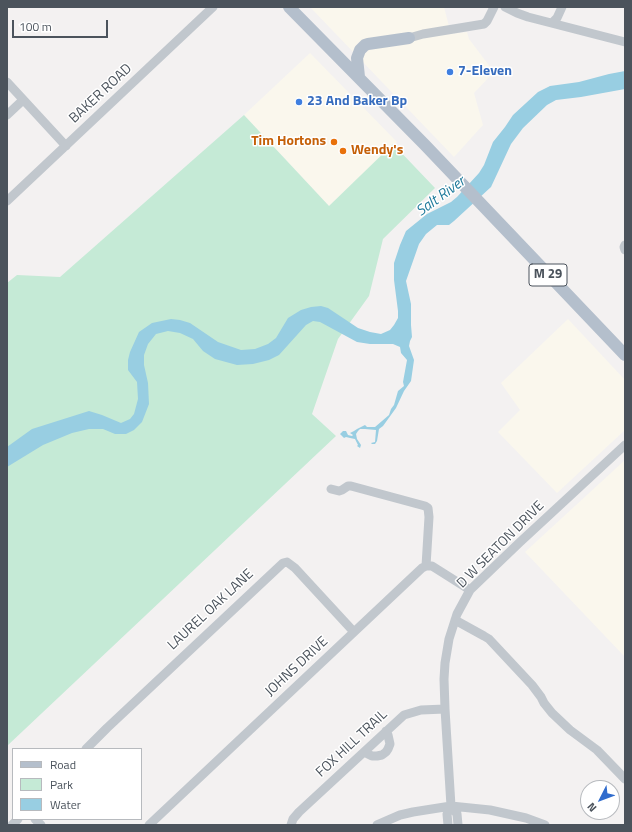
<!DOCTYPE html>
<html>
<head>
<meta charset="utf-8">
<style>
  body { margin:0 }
  #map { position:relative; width:632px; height:832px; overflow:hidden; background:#f3f1f1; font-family:"Titillium Web",sans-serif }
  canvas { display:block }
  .frame { position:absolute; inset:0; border:8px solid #4b535c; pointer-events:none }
  .legend { position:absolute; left:12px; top:748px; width:130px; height:72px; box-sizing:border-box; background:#fff; border:1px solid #b7babe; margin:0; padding:5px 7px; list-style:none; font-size:12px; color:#4b535c }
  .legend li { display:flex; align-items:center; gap:8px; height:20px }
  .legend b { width:20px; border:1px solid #b7babe }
  .north { position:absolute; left:580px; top:780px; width:40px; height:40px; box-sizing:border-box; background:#fff; border:1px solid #b7babe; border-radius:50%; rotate:228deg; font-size:11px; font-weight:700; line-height:16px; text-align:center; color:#4b535c }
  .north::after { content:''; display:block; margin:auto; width:14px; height:18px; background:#306ccd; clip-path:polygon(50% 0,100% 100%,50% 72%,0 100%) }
  .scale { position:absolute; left:12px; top:20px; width:96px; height:18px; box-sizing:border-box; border:2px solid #4b535c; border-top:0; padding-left:5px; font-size:12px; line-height:14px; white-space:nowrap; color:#4b535c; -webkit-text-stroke:3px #fff; paint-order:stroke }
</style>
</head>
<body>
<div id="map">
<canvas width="632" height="832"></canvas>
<div class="frame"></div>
<ul class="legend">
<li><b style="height:5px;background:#b4bfcc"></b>Road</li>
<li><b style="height:11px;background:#c5ead6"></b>Park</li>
<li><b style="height:11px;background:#98cee2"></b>Water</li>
</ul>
<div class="north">N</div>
<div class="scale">100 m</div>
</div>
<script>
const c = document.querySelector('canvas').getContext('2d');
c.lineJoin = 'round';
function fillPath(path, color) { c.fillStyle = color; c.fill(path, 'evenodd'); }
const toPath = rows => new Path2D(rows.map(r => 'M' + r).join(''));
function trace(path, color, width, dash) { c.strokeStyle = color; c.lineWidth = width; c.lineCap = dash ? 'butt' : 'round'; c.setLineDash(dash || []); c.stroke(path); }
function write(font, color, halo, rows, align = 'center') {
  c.font = font + ' "Titillium Web",sans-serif'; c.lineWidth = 3; c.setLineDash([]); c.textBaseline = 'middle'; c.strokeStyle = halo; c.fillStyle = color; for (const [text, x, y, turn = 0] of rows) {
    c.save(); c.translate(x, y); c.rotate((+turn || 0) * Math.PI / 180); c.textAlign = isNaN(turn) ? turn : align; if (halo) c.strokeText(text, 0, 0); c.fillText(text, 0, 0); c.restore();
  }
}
const commercial = toPath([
  [310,7,444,7,451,34,467,32,469,39,494,72,474,93,483,125,454,157],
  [310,53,397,142,329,206,244,115],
  [568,319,625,380,625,430,557,493,498,432,520,410,501,383],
  [625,460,625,657,525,552]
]);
const green = toPath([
  [244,115,329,206,393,144,435,188,383,239,369,296,338,339,312,414,336,436,7,746,7,283,17,275,60,277]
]);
const water = toPath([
  [625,71,625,89,581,97,556,100,547,105,523,128,511,144,491,187,454,221,449,225,437,225,426,234,419,244,406,281,411,304,411,325,412,337,410,341,409,346,414,360,411,381,404,391,396,408,383,426,379,429,377,441,375,444,372,444,371,443,375,442,376,430,365,429,360,429,358,431,356,434,357,439,361,445,360,448,357,446,358,445,355,439,350,438,346,437,344,438,340,434,343,431,346,431,348,435,352,436,353,435,350,433,354,431,357,429,365,425,367,427,375,427,389,415,391,409,394,405,398,391,404,386,403,382,407,360,401,353,400,347,393,344,370,344,357,342,320,322,313,321,306,325,279,355,269,360,253,364,237,365,215,359,203,351,193,339,180,333,168,331,156,334,148,344,144,355,144,365,148,383,149,404,142,422,134,430,126,434,115,434,103,429,89,429,72,433,43,445,7,467,7,447,32,429,89,411,102,415,121,423,130,419,134,414,138,399,137,382,128,370,128,360,130,352,139,332,152,323,171,319,180,320,190,323,218,342,241,350,255,349,268,344,276,338,288,318,301,310,311,307,321,306,328,308,358,328,370,332,381,334,390,330,394,325,398,318,398,311,394,280,394,263,400,245,406,231,427,214,451,202,457,197,479,173,484,165,493,142,505,127,513,115,538,92,550,86,579,82,609,74]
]);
const minor = toPath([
  [505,7,517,13,528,17,625,42],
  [552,23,557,18,562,7],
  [409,38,423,34,484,24,487,21,494,7],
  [7,82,66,146],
  [7,115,23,100],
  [7,201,213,7],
  [625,245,624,247,625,250],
  [331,489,339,491,342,490,348,486,351,486,425,506,428,508,429,517,426,566],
  [455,620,484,636,489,639,532,685,541,697,544,703,552,713,570,730,597,750,625,779],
  [86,749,107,728,283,563,287,562,295,568,354,632],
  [364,752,372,756,377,756,382,755,386,752,388,749,390,744,388,735,386,731],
  [451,806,457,814,458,825],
  [35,819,41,825],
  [12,825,18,819],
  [149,825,422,568,426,566,432,566,470,590],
  [291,825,293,819,299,812,404,715,421,710,445,709],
  [377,825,400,815,413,812,451,806,490,810,526,818,545,825],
  [448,825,447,814,451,806,445,709,444,679,445,663,449,639,457,614,470,590,519,543,625,445]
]);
const major = toPath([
  [289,7,425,145,625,355],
  [359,77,357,58,360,50,365,45,368,44,409,38]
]);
const markers = [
  [450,72,4,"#3f7fe0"],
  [299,102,4,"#3f7fe0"],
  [334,142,4,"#e8710a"],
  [343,151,4,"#e8710a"]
];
const shields = [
  [548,275,38]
];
const shieldNames = [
  ["M 29",548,275]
];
const shopNames = [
  ["7-Eleven",458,72],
  ["23 And Baker Bp",307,102]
];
const streetNames = [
  ["BAKER ROAD",101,94,-43],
  ["D W SEATON DRIVE",501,545,-45],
  ["LAUREL OAK LANE",211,610,-43],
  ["JOHNS DRIVE",297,667,-43],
  ["FOX HILL TRAIL",352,744,-43]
];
const foodNames = [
  ["Tim Hortons",326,142],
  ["Wendy's",351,151,"left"]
];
const waterNames = [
  ["Salt River",441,197,-36]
];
fillPath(commercial, '#faf7ed');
fillPath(green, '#c5ead6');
fillPath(water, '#98cee2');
trace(minor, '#c1c7cd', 9);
trace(major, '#b4bfcc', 12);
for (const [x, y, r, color] of markers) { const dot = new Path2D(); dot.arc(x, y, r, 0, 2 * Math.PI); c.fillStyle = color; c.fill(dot); trace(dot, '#fff', 1.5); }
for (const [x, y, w] of shields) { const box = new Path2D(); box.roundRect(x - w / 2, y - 11, w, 22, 3); c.fillStyle = '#fff'; c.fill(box); trace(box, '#4b535c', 1); }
write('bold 13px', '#4b535c', null, shieldNames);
write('bold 14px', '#366cbe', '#fff', shopNames, 'left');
write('14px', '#4b535c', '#fff', streetNames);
write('bold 14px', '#c56008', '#fff', foodNames, 'right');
write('italic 15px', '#1f7a9b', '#fff', waterNames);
</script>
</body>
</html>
